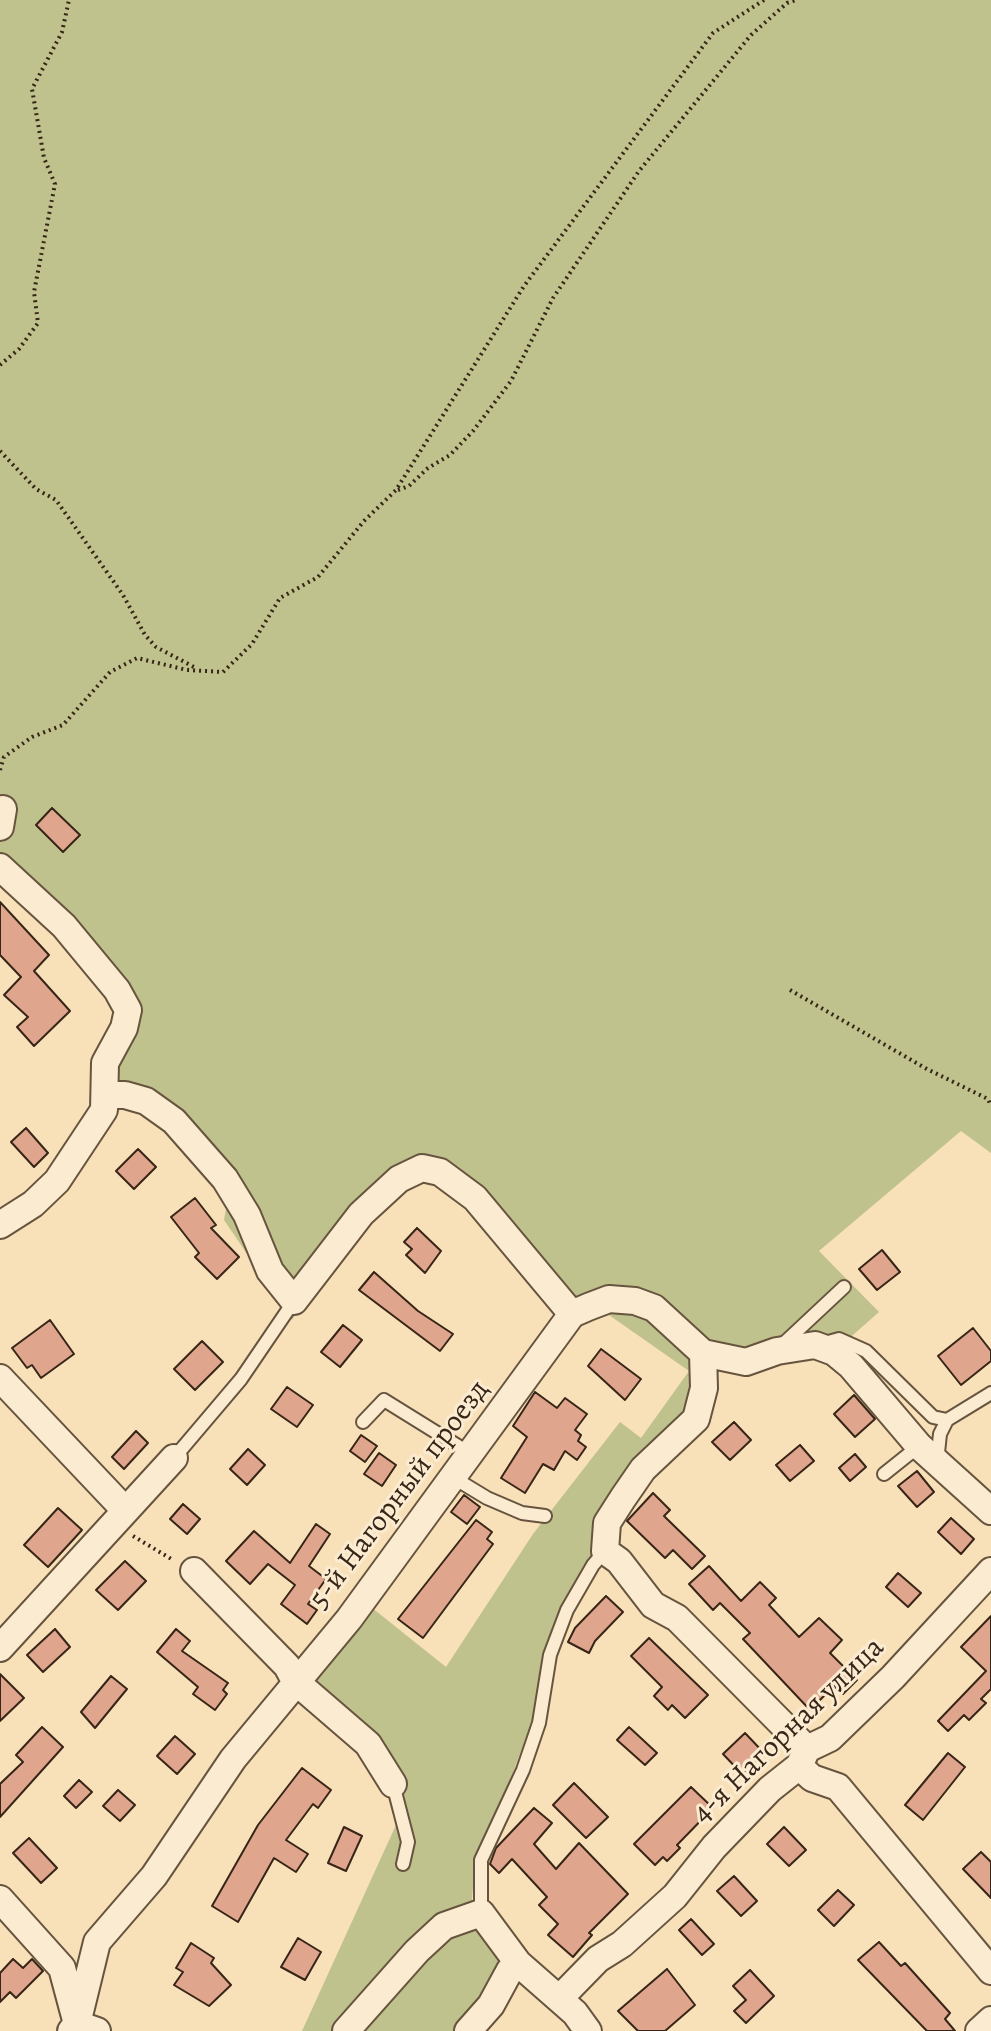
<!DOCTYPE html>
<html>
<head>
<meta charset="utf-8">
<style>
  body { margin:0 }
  canvas { display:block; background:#f8e0b8 }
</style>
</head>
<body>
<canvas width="991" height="2031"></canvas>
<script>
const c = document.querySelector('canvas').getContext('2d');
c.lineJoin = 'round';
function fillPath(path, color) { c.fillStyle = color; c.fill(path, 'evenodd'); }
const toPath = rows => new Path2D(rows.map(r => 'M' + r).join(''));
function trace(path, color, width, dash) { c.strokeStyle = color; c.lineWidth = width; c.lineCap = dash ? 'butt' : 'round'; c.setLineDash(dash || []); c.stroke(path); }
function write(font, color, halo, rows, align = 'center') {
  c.font = font + ' Alegreya,serif'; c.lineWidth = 6; c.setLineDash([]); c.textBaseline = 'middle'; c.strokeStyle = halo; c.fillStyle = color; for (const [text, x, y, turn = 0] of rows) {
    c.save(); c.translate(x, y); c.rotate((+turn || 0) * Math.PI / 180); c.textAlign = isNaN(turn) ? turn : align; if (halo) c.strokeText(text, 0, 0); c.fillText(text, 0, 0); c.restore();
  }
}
const green = toPath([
  [0,0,991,0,991,1153,961,1131,819,1251,879,1312,837,1349,717,1350,656,1304,572,1302,438,1179,424,1175,365,1218,292,1320,224,1220,227,1203,141,1106,111,1085,131,1009,0,862],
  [632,1307,698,1358,688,1415,598,1543,561,1608,546,1654,533,1720,474,1873,472,1899,477,1917,502,1957,502,1967,459,2031,302,2031,396,1825,382,1777,306,1681,366,1603,446,1667,533,1534,620,1422,641,1438,689,1371,599,1308]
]);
const building = toPath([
  [52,808,80,835,63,852,36,825,52,808],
  [0,902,49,955,34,971,70,1011,34,1046,17,1027,28,1017,4,995,21,977,0,955,0,902],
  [26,1128,48,1153,34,1167,11,1142,26,1128],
  [138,1149,156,1167,134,1189,116,1171,138,1149],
  [195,1198,216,1225,211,1228,239,1257,217,1279,195,1257,199,1253,171,1217,195,1198],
  [417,1228,441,1251,425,1273,406,1255,412,1249,404,1242,417,1228],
  [882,1250,900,1272,877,1290,859,1269,882,1250],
  [374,1272,418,1311,453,1334,440,1351,359,1290,374,1272],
  [50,1320,74,1354,41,1378,32,1365,27,1368,12,1348,50,1320],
  [343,1325,362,1340,340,1367,321,1352,343,1325],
  [973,1328,991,1351,991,1361,961,1385,938,1356,973,1328],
  [202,1341,223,1362,195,1390,174,1369,202,1341],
  [601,1349,641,1379,625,1400,588,1366,601,1349],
  [287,1387,313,1405,297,1427,271,1409,287,1387],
  [535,1392,557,1408,565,1398,587,1414,575,1430,581,1435,578,1441,586,1447,577,1460,565,1451,554,1470,543,1464,525,1493,501,1478,527,1437,513,1426,535,1392],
  [854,1395,875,1419,855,1437,834,1414,854,1395],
  [734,1422,751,1440,730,1460,712,1442,734,1422],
  [136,1431,148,1443,124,1469,112,1457,136,1431],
  [361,1435,377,1446,365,1462,350,1451,361,1435],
  [800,1445,814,1461,790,1481,776,1465,800,1445],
  [248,1449,265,1465,247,1485,230,1469,248,1449],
  [379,1453,396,1465,382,1486,364,1474,379,1453],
  [855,1454,866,1467,850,1481,839,1468,855,1454],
  [917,1471,934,1492,917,1507,898,1486,917,1471],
  [653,1493,670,1510,664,1516,705,1556,692,1569,673,1550,665,1558,627,1521,653,1493],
  [464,1495,480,1507,467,1524,451,1512,464,1495],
  [183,1504,200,1519,187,1534,170,1519,183,1504],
  [58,1508,82,1530,48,1567,24,1545,58,1508],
  [951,1518,974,1539,961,1554,938,1532,951,1518],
  [476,1520,492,1532,487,1539,493,1544,423,1638,398,1619,476,1520],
  [316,1524,330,1534,309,1566,326,1579,308,1604,317,1610,307,1624,281,1604,295,1585,268,1564,250,1584,226,1561,254,1531,290,1563,316,1524],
  [125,1561,146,1581,118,1610,96,1590,125,1561],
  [709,1566,741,1601,760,1582,776,1598,769,1605,799,1637,819,1618,842,1640,830,1653,857,1680,843,1694,834,1686,810,1710,743,1639,750,1633,720,1603,713,1610,689,1584,709,1566],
  [898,1573,921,1593,908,1607,886,1587,898,1573],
  [606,1596,623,1612,595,1641,589,1653,568,1642,575,1628,606,1596],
  [991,1616,991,1689,981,1699,986,1703,969,1720,964,1715,948,1731,938,1721,986,1671,961,1647,991,1616],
  [55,1629,70,1647,43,1672,27,1655,55,1629],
  [176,1629,190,1641,182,1651,228,1683,223,1690,227,1694,215,1710,193,1694,198,1687,157,1652,176,1629],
  [649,1638,708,1695,685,1718,672,1705,668,1710,654,1696,662,1687,631,1656,649,1638],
  [0,1674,24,1698,0,1721,0,1674],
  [111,1676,127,1689,95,1728,81,1712,111,1676],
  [42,1727,63,1747,0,1817,0,1784,23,1762,16,1755,42,1727],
  [629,1727,657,1753,645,1765,617,1740,629,1727],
  [745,1733,764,1753,742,1774,723,1754,745,1733],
  [175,1736,195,1754,177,1774,157,1756,175,1736],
  [948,1753,965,1767,923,1820,905,1805,948,1753],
  [302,1768,331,1790,318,1808,313,1804,286,1840,308,1854,296,1872,274,1858,238,1922,212,1906,258,1825,302,1768],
  [79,1780,92,1792,76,1808,64,1796,79,1780],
  [574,1783,608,1817,586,1838,553,1805,574,1783],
  [691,1787,713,1808,677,1845,680,1848,667,1861,663,1857,655,1865,634,1844,691,1787],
  [118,1790,135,1805,120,1821,103,1806,118,1790],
  [534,1808,552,1823,534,1844,556,1869,579,1843,628,1894,589,1933,592,1935,573,1957,548,1935,558,1924,539,1905,547,1897,512,1859,499,1873,490,1864,496,1848,534,1808],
  [344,1827,362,1836,346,1871,328,1863,344,1827],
  [784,1827,806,1850,789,1866,767,1844,784,1827],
  [29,1838,57,1868,41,1883,13,1853,29,1838],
  [981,1852,991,1862,991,1898,963,1869,981,1852],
  [734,1876,757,1901,741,1916,717,1891,734,1876],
  [838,1890,854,1905,834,1926,818,1910,838,1890],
  [691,1919,714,1944,702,1955,679,1930,691,1919],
  [298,1938,321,1952,305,1980,281,1967,298,1938],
  [879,1942,901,1966,905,1963,950,2013,945,2019,955,2031,927,2031,858,1960,879,1942],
  [191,1943,214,1958,211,1963,231,1985,209,2006,174,1985,183,1972,176,1968,191,1943],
  [13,1959,23,1968,32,1959,43,1971,16,1998,10,1992,0,2002,0,1973,13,1959],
  [667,1969,695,2005,665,2031,638,2031,618,2011,667,1969],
  [750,1970,774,1996,746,2023,734,2011,746,2000,733,1986,750,1970]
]);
const path = toPath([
  [0,365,19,349,38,323,34,292,55,184,44,158,32,89,62,32,69,0],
  [0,451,36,489,56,500,123,595,145,635,156,647,194,667],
  [398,490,409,486,428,468,450,455,473,431,511,381,553,298,639,171,751,35,787,3,796,0],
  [0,770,4,757,32,737,63,725,110,672,137,658,187,670,223,672,252,644,280,598,318,577,364,521,396,490,524,286,713,33,764,0],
  [790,990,927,1069,988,1099,991,1106],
  [133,1536,173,1560]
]);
const service = toPath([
  [825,1343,839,1339,866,1351,933,1417,947,1420],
  [781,1346,844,1287],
  [363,1422,384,1400,471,1454],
  [174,1458,241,1379,294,1301],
  [937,1462,940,1434,947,1420,991,1393],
  [884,1474,919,1446],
  [454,1478,487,1498,522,1513,545,1516],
  [393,1784,408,1842,403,1864],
  [481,1913,481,1860,523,1770,539,1723,550,1655,567,1610,593,1565,605,1551]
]);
const minor = toPath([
  [0,827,3,809],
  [0,867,64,926,117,990,128,1010,124,1028,105,1063,104,1110,57,1181,33,1204,0,1225],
  [107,1095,125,1095,146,1101,174,1121,225,1179,247,1215,270,1271,294,1301,361,1214,399,1179,422,1168,440,1172,475,1198,572,1314],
  [703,1353,746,1362,777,1351,815,1345,834,1352,851,1366,919,1446,991,1511],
  [0,1378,124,1509],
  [194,1571,287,1666,295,1681,368,1744,393,1784],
  [0,1648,174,1458],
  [799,1766,812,1778,838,1787,991,1971],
  [0,1899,62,1968,77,2024,97,2031],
  [559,1999,598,1959,622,1944,675,1896,714,1847,770,1789,799,1766,807,1749,830,1738,893,1677,991,1571],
  [71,2031,77,2024,97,1942,154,1876,233,1759,349,1619,572,1314,588,1307,609,1299,635,1301,654,1308,703,1353,704,1388,696,1419,643,1469,623,1498,607,1523,605,1551,619,1561,653,1605,677,1618,807,1749],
  [346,2031,417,1951,444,1926,481,1913,518,1963,575,2013,588,2031],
  [468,2031,491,2005,510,1970,518,1963],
  [979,2031,991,2020]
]);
const streetNames = [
  ["5-й Нагорный проезд",400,1495,-53],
  ["4-я Нагорная улица",789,1731,-44]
];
fillPath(green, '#bfc28d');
fillPath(building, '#dfa68d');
trace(building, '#372517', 2);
trace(service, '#67543f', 16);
trace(minor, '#67543f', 30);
trace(path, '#372517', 4, [2, 4]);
trace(service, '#faebd1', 12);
trace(minor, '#faebd1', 26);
write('30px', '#372517', '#faebd1', streetNames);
</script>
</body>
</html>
